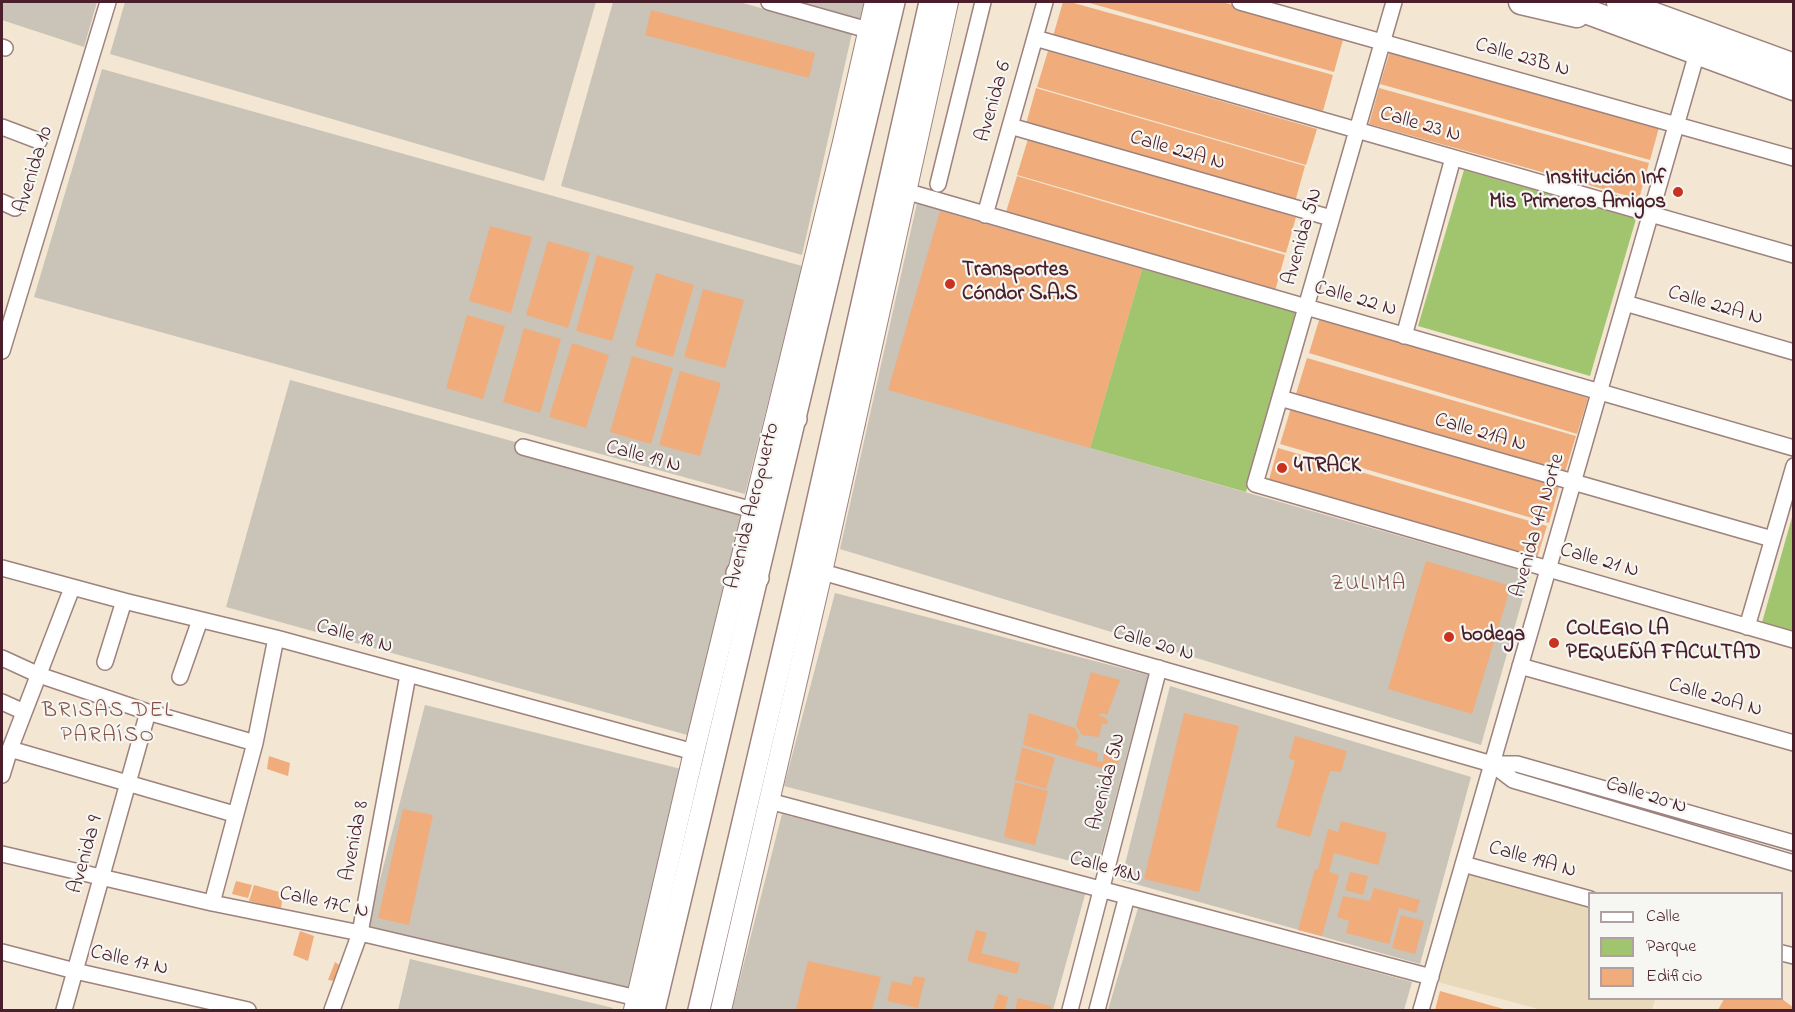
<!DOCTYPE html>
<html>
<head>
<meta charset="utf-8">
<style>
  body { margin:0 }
  #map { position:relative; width:1795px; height:1012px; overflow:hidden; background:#f3e6d2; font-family:"Indie Flower",sans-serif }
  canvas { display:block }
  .frame { position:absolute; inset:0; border:3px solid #4a1f2b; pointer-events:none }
  .legend { position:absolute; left:1588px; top:892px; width:195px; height:108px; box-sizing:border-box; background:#f6f6f2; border:2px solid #b1a0a2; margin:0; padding:8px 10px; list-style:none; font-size:18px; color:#4a1f2b }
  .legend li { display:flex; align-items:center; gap:12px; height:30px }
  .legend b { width:30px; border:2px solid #b1a0a2 }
</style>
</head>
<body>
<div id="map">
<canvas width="1795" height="1012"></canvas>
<div class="frame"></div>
<ul class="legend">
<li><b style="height:8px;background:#fff"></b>Calle</li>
<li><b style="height:16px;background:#a1c56f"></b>Parque</li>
<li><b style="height:16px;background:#f0ad7b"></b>Edificio</li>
</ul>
</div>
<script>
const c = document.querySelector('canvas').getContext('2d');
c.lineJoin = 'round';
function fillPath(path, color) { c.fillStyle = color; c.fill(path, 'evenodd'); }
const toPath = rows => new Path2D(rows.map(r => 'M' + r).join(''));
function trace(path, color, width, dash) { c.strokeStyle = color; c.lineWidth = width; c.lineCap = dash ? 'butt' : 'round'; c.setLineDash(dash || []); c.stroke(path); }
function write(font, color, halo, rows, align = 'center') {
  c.font = font + ' "Indie Flower",sans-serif'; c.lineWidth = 4.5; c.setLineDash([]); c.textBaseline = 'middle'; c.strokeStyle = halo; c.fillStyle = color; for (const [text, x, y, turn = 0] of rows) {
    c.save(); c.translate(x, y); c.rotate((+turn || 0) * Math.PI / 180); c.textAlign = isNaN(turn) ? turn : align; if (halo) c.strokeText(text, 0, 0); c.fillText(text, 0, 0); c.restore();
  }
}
const built = toPath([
  [1470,867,1589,901,1590,998,1655,999,1652,1010,1542,1010,1438,982]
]);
const industrial = toPath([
  [2,2,97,2,84,47,2,20],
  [125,2,596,2,544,181,110,54],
  [613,2,739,2,852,33,802,255,561,186],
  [797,2,867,2,862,21],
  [102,69,802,266,745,494,34,297],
  [917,203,1142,269,1090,448,1530,573,1481,745,840,549],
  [290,380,748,506,691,736,226,607],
  [835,593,1148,675,1097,868,784,786],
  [1170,686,1471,777,1420,964,1121,880],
  [425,705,685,770,629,991,368,926],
  [782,814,1086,891,1053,1010,732,1010],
  [1138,908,1412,982,1404,1010,1108,1010],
  [410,959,613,1008,612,1010,398,1010]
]);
const green = toPath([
  [1464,170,1636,219,1590,376,1418,326],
  [1142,269,1296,310,1246,492,1090,448],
  [1793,514,1793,635,1761,626]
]);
const building = toPath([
  [1063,2,1070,2,1333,75,1323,111,1053,36],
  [1086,2,1222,2,1344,36,1334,72],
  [651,10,815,53,809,78,645,35],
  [1391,48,1660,124,1650,160,1380,84],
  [1048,51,1317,129,1306,165,1037,87],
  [1036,88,1305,166,1295,202,1026,124],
  [1379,88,1649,163,1639,199,1369,124],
  [1028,139,1296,217,1286,253,1017,175],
  [1017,176,1285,255,1275,291,1006,212],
  [940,211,1142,269,1090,448,888,390],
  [490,226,532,237,511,313,469,301],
  [548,241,590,253,568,328,526,315],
  [597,255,634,266,612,341,576,331],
  [656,273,694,285,673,357,635,346],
  [703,289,744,300,725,368,684,357],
  [467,315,505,326,483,399,446,388],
  [1320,317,1588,398,1577,434,1309,353],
  [524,328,561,339,540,413,503,402],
  [572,343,609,355,586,428,549,417],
  [632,356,673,368,651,444,610,432],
  [1307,358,1576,436,1565,472,1296,394],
  [680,371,721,383,700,456,659,445],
  [1291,408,1559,487,1549,523,1280,444],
  [1278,448,1547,526,1536,562,1268,483],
  [1426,561,1511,586,1472,714,1388,689],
  [1091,672,1120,680,1107,715,1101,713,1099,715,1107,719,1108,724,1102,724,1099,737,1082,735,1076,726],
  [1029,713,1075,728,1079,736,1075,745,1098,753,1097,761,1103,762,1104,750,1120,755,1115,772,1023,745],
  [1184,713,1239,726,1199,892,1144,879],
  [1295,736,1347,751,1341,772,1330,771,1310,837,1276,827,1295,761,1289,758],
  [1022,747,1055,758,1046,789,1015,780],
  [269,756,290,763,288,776,267,769],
  [1015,782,1048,791,1035,845,1004,837],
  [403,809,433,815,409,925,378,918],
  [1341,821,1387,833,1378,865,1334,853,1329,872,1339,875,1322,936,1298,930,1315,869,1318,869,1328,829,1338,832],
  [1350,872,1368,876,1363,895,1345,890],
  [236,881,252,885,248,898,232,894],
  [254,885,283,893,281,909,249,901],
  [1374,888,1420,900,1416,913,1399,908,1389,944,1346,933,1349,921,1337,917,1343,896,1370,901],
  [1401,915,1424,921,1415,954,1392,948],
  [976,930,987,933,981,953,1020,963,1017,974,967,961],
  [300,931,314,936,308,961,293,955],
  [808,961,881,977,872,1010,796,1010],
  [335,962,345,969,341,982,328,980],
  [914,976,925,978,918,1008,887,1001,892,981,911,985],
  [1440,991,1507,1010,1435,1010],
  [998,994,1008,997,1005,1010,993,1010],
  [1018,998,1051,1006,1050,1010,1015,1010],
  [1724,999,1782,999,1794,1008,1794,1010,1718,1010]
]);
const minor = toPath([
  [769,2,868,30],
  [1240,2,1794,158],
  [1394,2,1255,484,1794,640],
  [1035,38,1794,255],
  [2,47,5,48],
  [1010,126,1331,218],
  [2,127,39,141],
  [938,184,983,2],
  [905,191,1794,448],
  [2,202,15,208],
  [985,215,1045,2],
  [1625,303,1794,352],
  [1404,336,1453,158],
  [2,351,108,2],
  [1280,398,1772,539],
  [523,447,753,510],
  [2,568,124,601,276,638,694,752],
  [812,569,1492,764,1517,764,1794,843],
  [1747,627,1794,466],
  [2,658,39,675,148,712,255,743],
  [105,662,124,601],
  [1520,666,1794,743],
  [180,677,200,620],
  [2,702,24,712],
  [10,749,234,814],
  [1492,764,1513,780,1794,863],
  [2,775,10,749,72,588],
  [769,801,1431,977],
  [2,854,212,903,360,933,637,998],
  [1463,864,1590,899],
  [212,903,255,743,276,638],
  [2,952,75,971,248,1010],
  [1782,953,1794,956],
  [64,1010,148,712],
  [332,1010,360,933,408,675],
  [1070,1010,1159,668],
  [1097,1010,1127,896],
  [1421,1010,1697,53]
]);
const tertiary = toPath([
  [634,1010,694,752,843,142,875,2],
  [721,1010,822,572,948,2]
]);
const secondary = toPath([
  [784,388,796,419],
  [836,419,854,423],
  [737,573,758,578],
  [654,1010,894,2],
  [699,1010,803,566,930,2]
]);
const primary = toPath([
  [1521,2,1577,15],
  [1561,2,1794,88],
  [1619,2,1794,66]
]);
const markers = [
  [1678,192,6,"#c8321e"],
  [950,284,6,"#c8321e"],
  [1282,468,6,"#c8321e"],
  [1449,637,6,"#c8321e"],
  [1554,643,6,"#c8321e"]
];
const streetNames = [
  ["Calle 23B N",1522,59,16],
  ["Avenida 6",995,102,-74],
  ["Calle 23 N",1420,126,16],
  ["Calle 22A N",1177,152,16],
  ["Avenida 10",35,170,-73],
  ["Avenida 5N",1304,237,-74],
  ["Calle 22 N",1355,300,16],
  ["Calle 22A N",1715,307,16],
  ["Calle 21A N",1480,434,16],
  ["Calle 19 N",643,458,15],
  ["Avenida Aeropuerto",754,506,-76],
  ["Avenida 4A Norte",1539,526,-74],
  ["Calle 21 N",1599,562,16],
  ["Calle 18 N",354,638,16],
  ["Calle 20 N",1153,645,16],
  ["Calle 20A N",1715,699,16],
  ["Avenida 5N",1108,782,-75],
  ["Calle 20 N",1646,797,17],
  ["Avenida 8",356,841,-79],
  ["Avenida 9",87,855,-74],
  ["Calle 19A N",1532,861,16],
  ["Calle 18N",1105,869,15],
  ["Calle 17C N",324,904,12],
  ["Calle 17 N",129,962,13]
];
const poiNames = [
  ["Institución Inf",1666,180,"right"],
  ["Mis Primeros Amigos",1666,204,"right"],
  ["Transportes",962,272],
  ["Cóndor S.A.S",962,296],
  ["4TRACK",1294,468],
  ["COLEGIO LA",1566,631],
  ["PEQUEÑA FACULTAD",1566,655],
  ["bodega",1461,637]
];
const neighbourhoodNames = [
  ["ZULIMA",1369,585],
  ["BRISAS DEL",108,712],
  ["PARAÍSO",108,737]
];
fillPath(built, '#e8d9ba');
fillPath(industrial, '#c9c3b8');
fillPath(green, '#a1c56f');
fillPath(building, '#f0ad7b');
trace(minor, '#9e827e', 18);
trace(tertiary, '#9e827e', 22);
trace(secondary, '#9e827e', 24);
trace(primary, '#9e827e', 27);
trace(minor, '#fff', 15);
trace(tertiary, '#fff', 20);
trace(secondary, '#fff', 21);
trace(primary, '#fff', 24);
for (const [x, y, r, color] of markers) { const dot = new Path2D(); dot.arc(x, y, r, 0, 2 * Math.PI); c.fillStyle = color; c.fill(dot); trace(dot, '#f6f6f2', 2); }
write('21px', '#4a1f2b', '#f6f6f2', streetNames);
write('bold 21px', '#4a1f2b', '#f6f6f2', poiNames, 'left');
c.letterSpacing = '1.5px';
write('22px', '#845147', '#f6f6f2', neighbourhoodNames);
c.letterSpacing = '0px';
</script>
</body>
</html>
